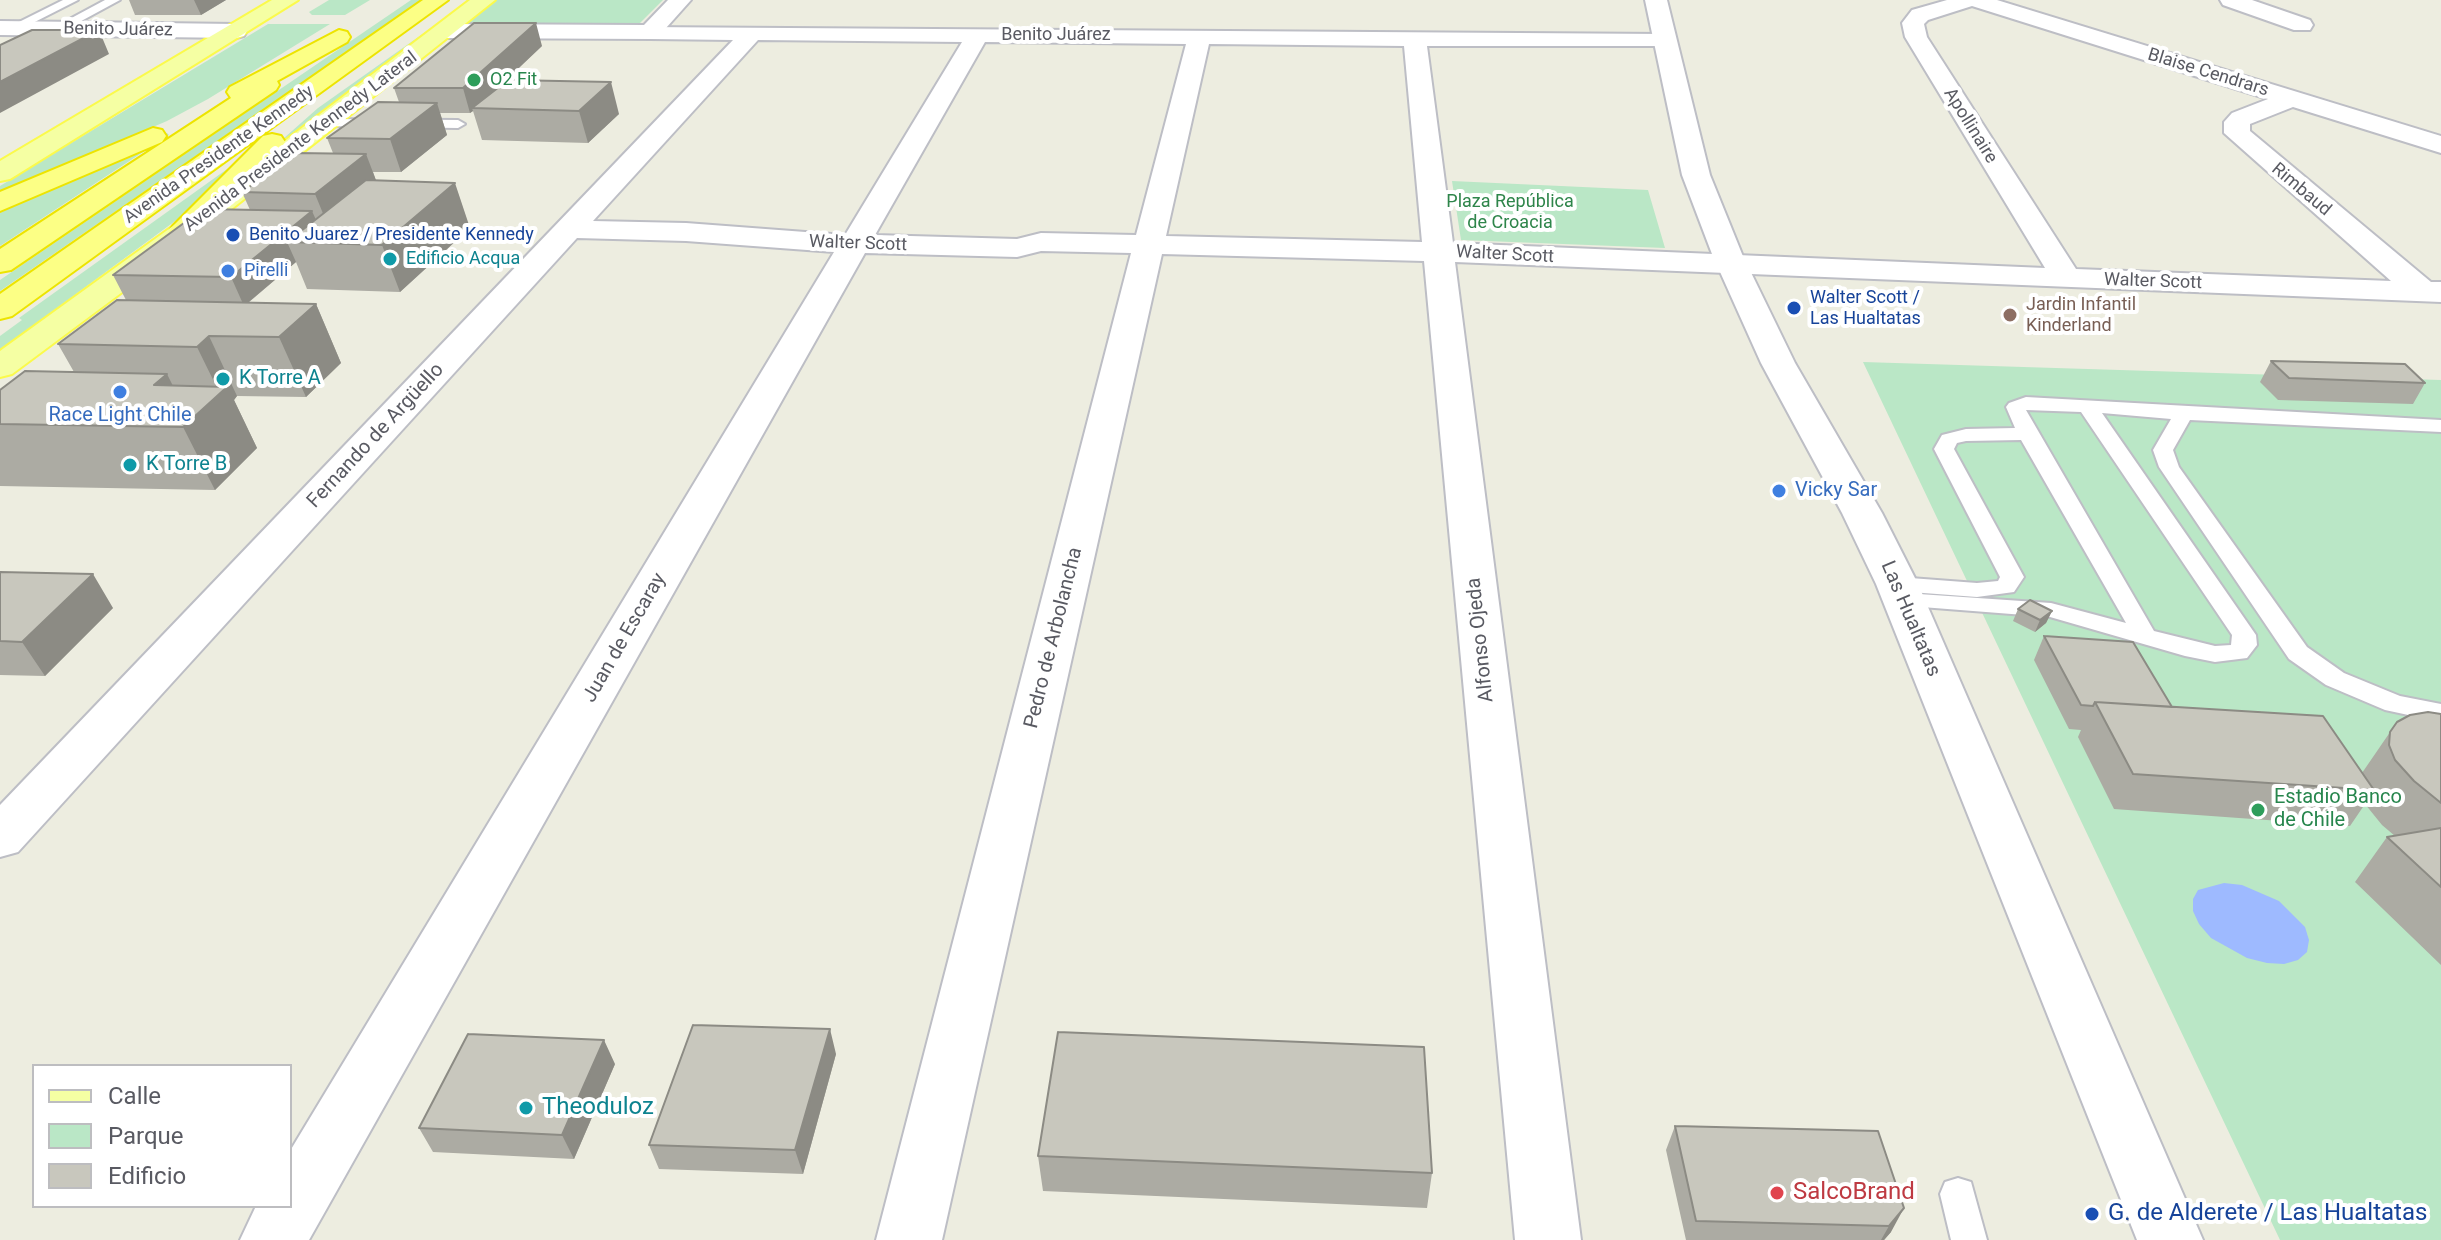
<!DOCTYPE html>
<html>
<head>
<meta charset="utf-8">
<style>
  body { margin:0 }
  #map { position:relative; width:2441px; height:1240px; overflow:hidden; background:#edede0; font-family:Roboto,sans-serif }
  canvas { display:block }
  .legend { position:absolute; left:32px; top:1064px; width:260px; height:144px; box-sizing:border-box; background:#fff; border:2px solid #bdbdc0; margin:0; padding:10px 14px; list-style:none; font-size:24px; color:#595a62 }
  .legend li { display:flex; align-items:center; gap:16px; height:40px }
  .legend b { width:40px; border:2px solid #bdbdc0 }
</style>
</head>
<body>
<div id="map">
<canvas width="2441" height="1240"></canvas>
<ul class="legend">
<li><b style="height:10px;background:#f5ffa3"></b>Calle</li>
<li><b style="height:22px;background:#bae7c6"></b>Parque</li>
<li><b style="height:22px;background:#c8c7bd"></b>Edificio</li>
</ul>
</div>
<script>
const c = document.querySelector('canvas').getContext('2d');
c.lineJoin = 'round';
function fillPath(path, color) { c.fillStyle = color; c.fill(path, 'evenodd'); }
const toPath = rows => new Path2D(rows.map(r => 'M' + r).join(''));
function trace(path, color, width, dash) { c.strokeStyle = color; c.lineWidth = width; c.lineCap = dash ? 'butt' : 'round'; c.setLineDash(dash || []); c.stroke(path); }
function write(font, color, halo, rows, align = 'center') {
  c.font = font + ' Roboto,sans-serif'; c.lineWidth = 8; c.setLineDash([]); c.textBaseline = 'middle'; c.strokeStyle = halo; c.fillStyle = color; for (const [text, x, y, turn = 0] of rows) {
    c.save(); c.translate(x, y); c.rotate((+turn || 0) * Math.PI / 180); c.textAlign = isNaN(turn) ? turn : align; if (halo) c.strokeText(text, 0, 0); c.fillText(text, 0, 0); c.restore();
  }
}
const green = toPath([
  [329,0,370,0,345,15,312,15,309,12],
  [411,0,422,0,0,291,0,280],
  [493,0,663,0,636,27,461,26],
  [268,24,330,24,208,99,167,121,0,192,0,186],
  [431,28,440,28,275,146,318,108],
  [167,133,169,135,0,246,0,206],
  [230,167,224,184,205,199,0,350,0,336,22,320,19,318],
  [1452,181,1648,190,1665,248,1461,240],
  [1863,362,2441,380,2441,1240,2280,1240]
]);
const water = toPath([
  [2224,883,2242,885,2279,901,2305,927,2309,940,2307,952,2298,960,2284,964,2267,963,2247,958,2211,938,2199,924,2193,911,2193,899,2198,890]
]);
const service = toPath([
  [63,0,78,0,17,31,7,28,63,0],
  [105,0,120,0,61,32,51,29,105,0],
  [326,119,458,120,465,124,458,128,321,126,319,123,326,119],
  [2026,397,2441,420,2441,432,2190,420,2173,450,2179,467,2307,647,2344,673,2400,696,2441,704,2441,722,2385,710,2326,685,2289,659,2159,467,2153,450,2171,419,2102,413,2256,635,2257,645,2247,658,2215,662,2185,656,2050,617,1896,605,1892,600,1896,595,1904,593,2051,603,2126,623,2021,440,1966,441,1957,443,1954,449,2024,577,2014,592,1977,597,1897,591,1889,589,1885,584,1889,579,1897,577,1977,583,1998,581,2000,577,1934,449,1942,435,1966,429,2015,428,2006,407,2009,403,2026,397],
  [2026,410,2081,412,2232,635,2231,645,2215,646,2154,631,2026,410],
  [1958,1178,1971,1182,1987,1240,1951,1240,1940,1194,1945,1182,1958,1178]
]);
const minor = toPath([
  [1947,0,1997,0,2441,136,2441,153,2293,107,2250,124,2250,131,2431,282,2441,282,2441,302,1455,262,1581,1240,1515,1240,1424,261,1162,254,942,1240,876,1240,1131,253,1041,251,1017,257,865,253,309,1240,240,1240,256,1206,290,1206,290,1151,834,252,686,241,577,238,18,852,0,857,0,805,733,40,650,39,642,37,639,32,642,27,1665,34,1673,36,1676,41,1673,46,1427,46,1453,243,2045,268,1905,37,1902,23,1912,10,1947,0],
  [1972,6,2268,99,2232,113,2224,122,2224,133,2391,281,2076,269,1927,37,1924,24,1928,20,1972,6],
  [758,40,962,42,845,235,686,223,593,221,758,40],
  [985,42,1186,44,1136,235,1041,233,1017,239,875,235,985,42],
  [1209,44,1404,46,1422,242,1166,236,1209,44],
  [2220,0,2252,0,2310,20,2313,25,2310,30,2294,30,2223,5,2220,0],
  [0,21,236,24,244,26,247,31,244,36,236,38,0,35,0,21]
]);
const tertiary = toPath([
  [668,0,691,0,658,37,650,39,447,38,439,36,436,31,439,26,447,24,644,25,668,0],
  [1645,0,1667,0,1710,175,1742,254,1795,363,1882,513,1918,584,2203,1240,2137,1240,1876,584,1842,513,1761,363,1712,254,1682,175,1645,0]
]);
const primary = toPath([
  [272,0,298,0,10,179,0,181,0,161,272,0],
  [470,0,495,0,195,238,12,374,0,377,0,351,173,226,470,0]
]);
const motorway = toPath([
  [423,0,448,0,12,316,0,319,0,294,423,0],
  [339,30,347,32,350,37,347,42,277,81,279,85,276,90,11,270,0,272,0,249,231,98,227,92,230,87,339,30],
  [153,128,162,130,166,136,162,142,0,211,0,192,153,128],
  [272,134,281,136,285,142,281,148,195,238,184,241,173,238,169,232,173,226,263,136,272,134]
]);
const wall = toPath([
  [129,0,226,0,201,15,135,15],
  [542,46,496,90,619,114,588,143,482,140,473,111,470,113,440,113,447,135,401,172,373,172,376,181,470,228,400,292,307,289,296,262,248,303,316,304,341,363,306,397,237,396,234,400,257,448,215,490,0,486,0,390,74,372,58,344,126,300,113,275,250,210,242,192,333,153,327,138,399,102,394,88],
  [2271,361,2425,383,2413,404,2278,400,2260,382],
  [0,572,113,608,45,676,0,675],
  [2018,609,2052,611,2046,623,2035,632,2013,621],
  [2044,636,2172,707,2362,773,2397,722,2441,714,2441,965,2355,882,2387,837,2395,836,2382,825,2365,804,2350,826,2114,809,2078,737,2081,730,2069,729,2034,660],
  [836,1054,803,1174,659,1169,649,1145],
  [615,1064,574,1159,433,1152,419,1128],
  [1675,1126,1878,1131,1891,1232,1884,1240,1686,1240,1666,1150],
  [1038,1156,1432,1173,1427,1208,1043,1191]
]);
const shadedWall = toPath([
  [194,0,226,0,201,15],
  [536,23,542,46,476,108,472,108,473,111,470,113,463,88],
  [99,30,109,54,0,113,0,82],
  [611,82,619,114,588,143,579,111],
  [437,103,447,135,401,172,390,139],
  [366,154,379,188,329,228,315,194],
  [455,183,470,228,400,292,382,245],
  [312,211,324,238,287,242,296,262,244,306,231,277],
  [316,304,341,363,306,397,279,337],
  [209,336,237,396,234,400,257,448,215,490,183,427,154,385,167,374,190,420,220,394,197,347],
  [93,574,113,608,45,676,22,642],
  [2052,611,2046,623,2035,632,2040,620],
  [830,1029,836,1054,803,1174,795,1150],
  [604,1040,615,1064,574,1159,562,1135],
  [1904,1208,1891,1232,1884,1240,1881,1240,1889,1226]
]);
const building = toPath([
  [474,23,536,23,463,88,394,88,474,23],
  [32,30,99,30,0,82,0,45,32,30],
  [508,80,611,82,579,111,472,108,508,80],
  [378,102,437,103,390,139,327,138,378,102],
  [297,153,366,154,315,194,242,192,297,153],
  [366,180,455,183,382,245,287,242,366,180],
  [203,209,312,211,231,277,113,275,203,209],
  [117,300,316,304,279,337,209,336,197,347,58,344,117,300],
  [2271,361,2405,364,2425,383,2289,378,2271,361],
  [25,371,167,374,154,385,227,387,183,427,0,424,0,390,25,371],
  [0,572,93,574,22,642,0,641,0,572],
  [2030,600,2052,611,2040,620,2018,609,2030,600],
  [2044,636,2133,642,2172,707,2095,702,2093,706,2081,705,2044,636],
  [2095,702,2323,716,2374,790,2133,774,2095,702],
  [2428,712,2441,714,2441,803,2414,781,2395,760,2389,745,2390,732,2397,722,2410,715,2428,712],
  [2441,828,2441,887,2387,837,2441,828],
  [693,1025,830,1029,795,1150,649,1145,693,1025],
  [1058,1032,1424,1047,1432,1173,1038,1156,1058,1032],
  [468,1034,604,1040,562,1135,419,1128,468,1034],
  [1675,1126,1878,1131,1904,1208,1889,1226,1696,1221,1675,1126]
]);
const markers = [
  [474,80,8,"#2e9e5b"],
  [233,235,8,"#1a4fb4"],
  [390,259,8,"#0f9aa8"],
  [228,271,8,"#3f7fe0"],
  [1794,308,8,"#1a4fb4"],
  [2010,315,8,"#8d6e63"],
  [223,379,8,"#0f9aa8"],
  [120,392,8,"#3f7fe0"],
  [130,465,8,"#0f9aa8"],
  [1779,491,8,"#3f7fe0"],
  [2258,810,8,"#2e9e5b"],
  [526,1108,8,"#0f9aa8"],
  [1777,1193,8,"#e0444e"],
  [2092,1214,8,"#1a4fb4"]
];
const farStreetnames = [
  ["Benito Juárez",118,30,1],
  ["Benito Juárez",1056,35],
  ["Blaise Cendrars",2208,73,17],
  ["Apollinaire",1970,126,58],
  ["Avenida Presidente Kennedy Lateral",301,142,-37],
  ["Avenida Presidente Kennedy",219,155,-35],
  ["Rimbaud",2301,190,40],
  ["Walter Scott",858,244,2],
  ["Walter Scott",1505,255,3],
  ["Walter Scott",2153,282,2]
];
const farLeisurenames = [
  ["O2 Fit",490,80]
];
const farParknames = [
  ["Plaza República",1510,202],
  ["de Croacia",1510,223]
];
const farTransitnames = [
  ["Benito Juarez / Presidente Kennedy",249,235],
  ["Walter Scott /",1810,298],
  ["Las Hualtatas",1810,319]
];
const farCulturenames = [
  ["Edificio Acqua",406,259]
];
const farShopnames = [
  ["Pirelli",244,271]
];
const farEducationnames = [
  ["Jardin Infantil",2026,305],
  ["Kinderland",2026,326]
];
const cultureNames = [
  ["K Torre A",239,379],
  ["K Torre B",146,465]
];
const shopNames = [
  ["Race Light Chile",120,416],
  ["Vicky Sar",1795,491,"left"]
];
const streetNames = [
  ["Fernando de Argüello",376,436,-47],
  ["Las Hualtatas",1910,619,67],
  ["Juan de Escaray",625,638,-60],
  ["Pedro de Arbolancha",1054,638,-76],
  ["Alfonso Ojeda",1481,640,-96]
];
const leisureNames = [
  ["Estadio Banco",2274,798],
  ["de Chile",2274,821]
];
const nearCulturenames = [
  ["Theoduloz",542,1108]
];
const nearHealthnames = [
  ["SalcoBrand",1793,1193]
];
const nearTransitnames = [
  ["G. de Alderete / Las Hualtatas",2108,1214]
];
fillPath(green, '#bae7c6');
fillPath(water, '#9ebaff');
trace(service, '#bdbec5', 4);
trace(minor, '#bdbec5', 4);
trace(tertiary, '#bdbec5', 4);
trace(primary, '#fbfa4b', 4);
trace(motorway, '#ede400', 4);
fillPath(service, '#fff');
fillPath(minor, '#fff');
fillPath(tertiary, '#fff');
fillPath(primary, '#f5ffa3');
fillPath(motorway, '#fcff85');
fillPath(wall, '#acaba3');
fillPath(shadedWall, '#8c8b84');
fillPath(building, '#c8c7bd');
trace(building, '#8c8b84', 2);
for (const [x, y, r, color] of markers) { const dot = new Path2D(); dot.arc(x, y, r, 0, 2 * Math.PI); c.fillStyle = color; c.fill(dot); trace(dot, '#fff', 3); }
write('18px', '#595a62', '#fff', farStreetnames);
write('18px', '#27864d', '#fff', farLeisurenames, 'left');
write('18px', '#2e854a', '#fff', farParknames);
write('18px', '#164399', '#fff', farTransitnames, 'left');
write('18px', '#0d838f', '#fff', farCulturenames, 'left');
write('18px', '#366cbe', '#fff', farShopnames, 'left');
write('18px', '#785e54', '#fff', farEducationnames, 'left');
write('20px', '#0d838f', '#fff', cultureNames, 'left');
write('20px', '#366cbe', '#fff', shopNames);
write('20px', '#595a62', '#fff', streetNames);
write('20px', '#27864d', '#fff', leisureNames, 'left');
write('24px', '#0d838f', '#fff', nearCulturenames, 'left');
write('24px', '#be3a42', '#fff', nearHealthnames, 'left');
write('24px', '#164399', '#fff', nearTransitnames, 'left');
</script>
</body>
</html>
